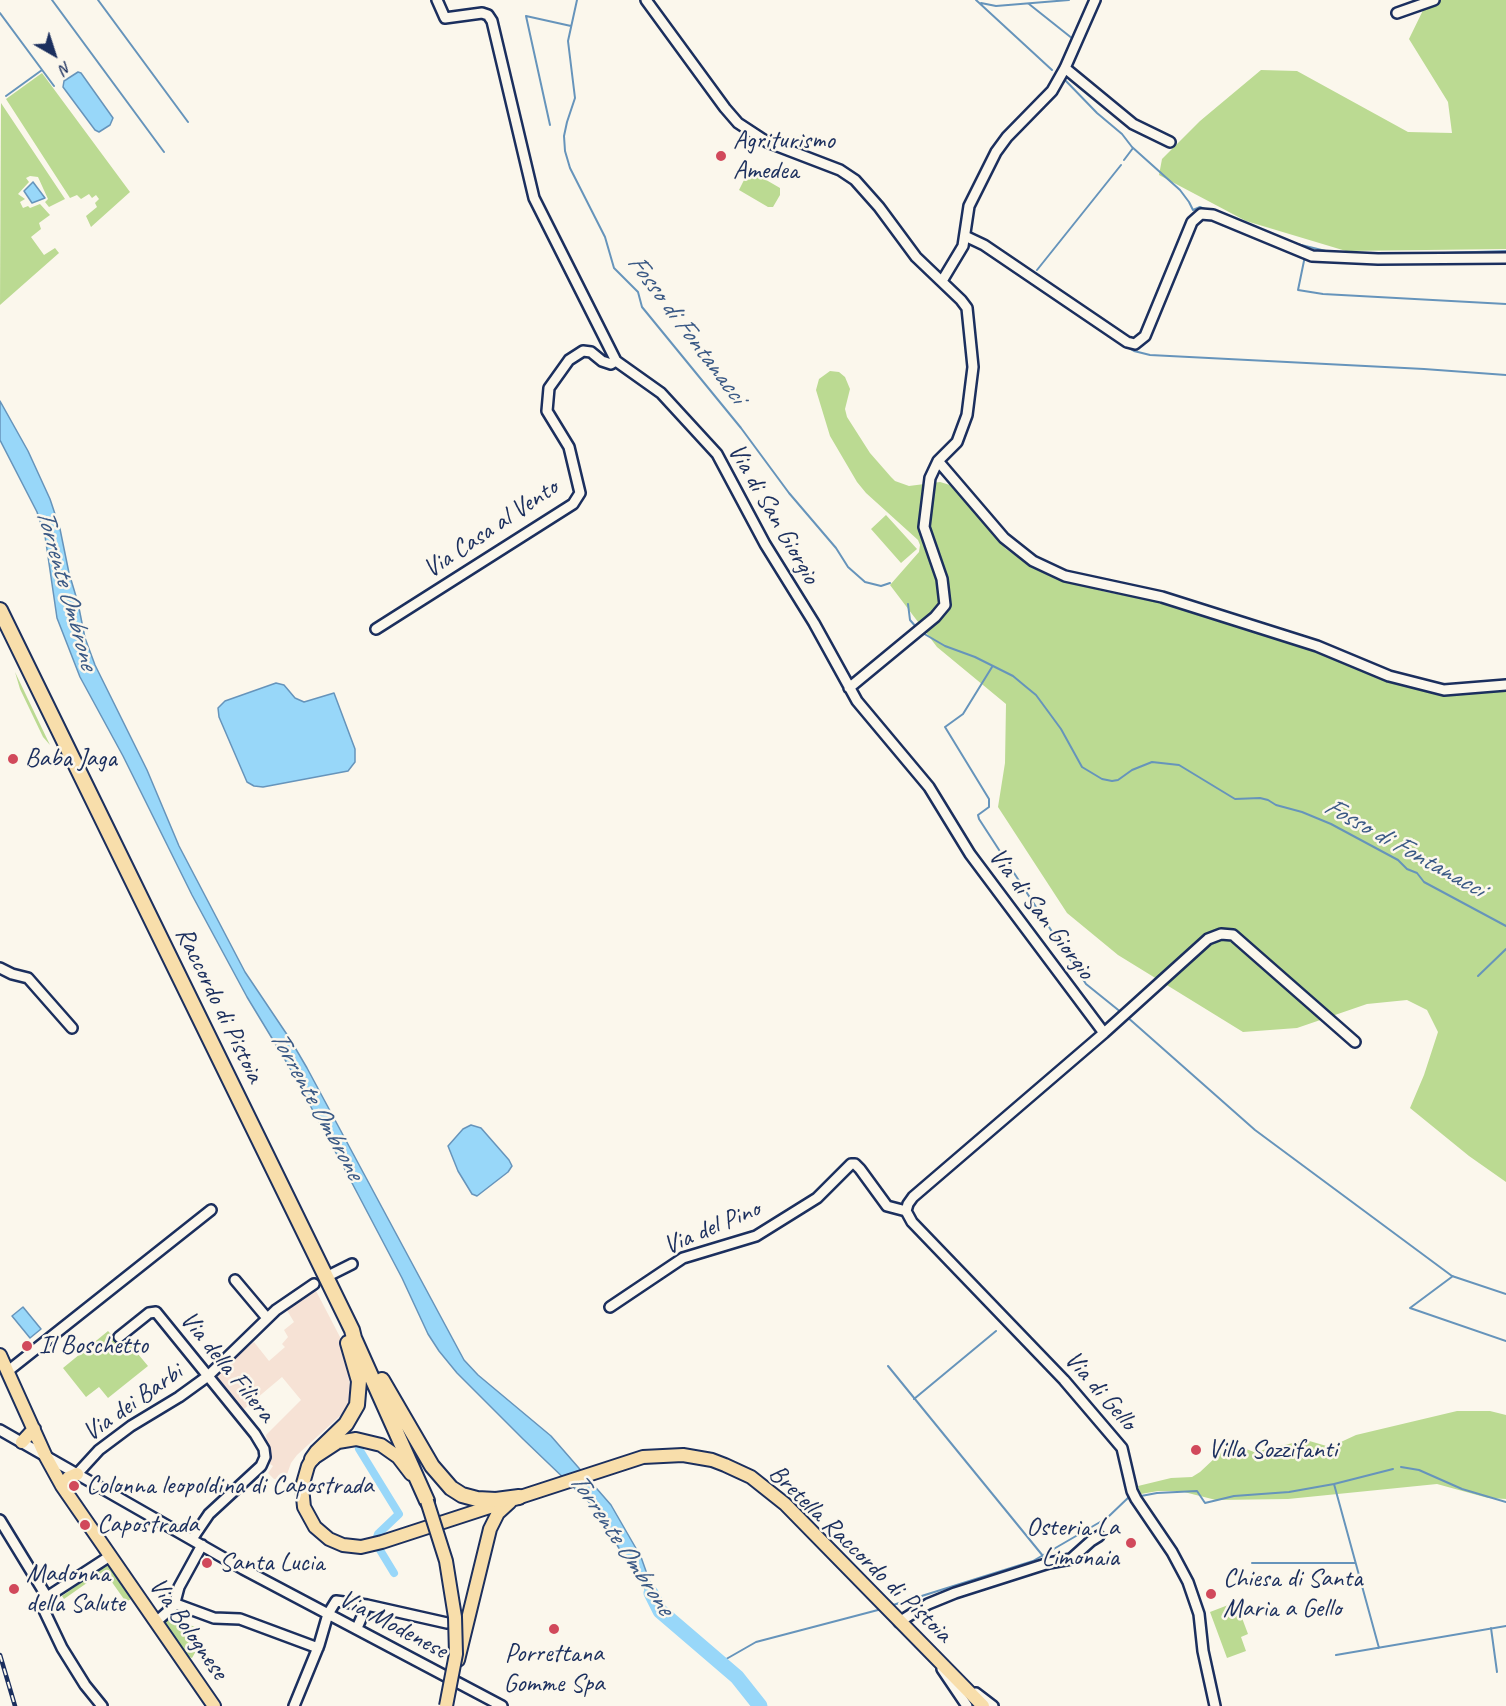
<!DOCTYPE html>
<html>
<head>
<meta charset="utf-8">
<style>
  body { margin:0 }
  #map { position:relative; width:1506px; height:1706px; overflow:hidden; background:#fbf7ec; font-family:Caveat,sans-serif }
  canvas { display:block }
  .north { position:absolute; left:24px; top:24px; width:60px; height:60px; -webkit-text-stroke:4px #fbf7ec; paint-order:stroke; rotate:141deg; font-size:16px; font-weight:700; line-height:24px; text-align:center; color:#1b2f5e }
  .north::after { content:''; display:block; margin:auto; width:21px; height:27px; background:#1b2f5e; clip-path:polygon(50% 0,100% 100%,50% 72%,0 100%) }
</style>
</head>
<body>
<div id="map">
<canvas width="1506" height="1706"></canvas>
<div class="north">N</div>
</div>
<script>
const c = document.querySelector('canvas').getContext('2d');
c.lineJoin = 'round';
function fillPath(path, color) { c.fillStyle = color; c.fill(path, 'evenodd'); }
const toPath = rows => new Path2D(rows.map(r => 'M' + r).join(''));
function trace(path, color, width, dash) { c.strokeStyle = color; c.lineWidth = width; c.lineCap = dash ? 'butt' : 'round'; c.setLineDash(dash || []); c.stroke(path); }
function write(font, color, halo, rows, align = 'center') {
  c.font = font + ' Caveat,sans-serif'; c.lineWidth = 5; c.setLineDash([]); c.textBaseline = 'middle'; c.strokeStyle = halo; c.fillStyle = color; for (const [text, x, y, turn = 0] of rows) {
    c.save(); c.translate(x, y); c.rotate((+turn || 0) * Math.PI / 180); c.textAlign = isNaN(turn) ? turn : align; if (halo) c.strokeText(text, 0, 0); c.fillText(text, 0, 0); c.restore();
  }
}
const built = toPath([
  [314,1287,340,1337,346,1362,350,1387,349,1402,341,1415,297,1455,291,1463,285,1480,274,1479,268,1473,273,1466,270,1464,266,1435,301,1400,282,1377,244,1409,215,1374,254,1342,269,1361,285,1347,282,1344,288,1337,284,1330,294,1322,285,1307]
]);
const green = toPath([
  [1428,0,1506,0,1506,249,1346,251,1246,221,1159,175,1162,159,1200,121,1261,70,1297,71,1408,132,1452,133,1448,102,1409,39],
  [42,73,130,192,91,227,86,216,97,207,95,203,99,199,96,195,92,198,89,194,81,199,77,195,70,198,6,99],
  [1,103,65,199,49,207,45,202,48,199,38,177,30,176,26,178,29,182,18,194,25,199,20,202,23,208,28,206,30,208,40,204,50,215,39,223,41,229,31,237,44,255,55,248,59,253,0,305],
  [749,170,780,188,780,195,773,207,768,207,739,190],
  [830,371,839,372,845,377,850,389,845,409,847,417,870,453,891,477,895,481,909,486,940,482,950,485,1006,549,1034,568,1059,579,1106,592,1157,601,1319,653,1409,687,1447,695,1506,691,1506,1182,1469,1156,1410,1108,1424,1075,1438,1032,1427,1010,1407,1000,1367,1004,1297,1028,1243,1032,1118,955,1067,913,998,807,1005,763,1006,704,937,647,890,585,919,552,920,545,918,540,866,493,857,482,830,436,816,390,819,379],
  [886,515,917,549,901,563,871,529],
  [15,672,50,745,43,737,20,689],
  [108,1331,120,1344,124,1345,128,1342,148,1366,108,1398,99,1387,86,1397,63,1368],
  [1457,1411,1490,1411,1506,1415,1506,1499,1488,1498,1437,1484,1288,1499,1216,1500,1180,1491,1158,1491,1141,1494,1138,1486,1171,1478,1192,1477,1200,1472,1231,1443,1254,1452,1306,1440,1330,1447,1356,1435],
  [107,1564,131,1599,126,1602,104,1571,64,1599,62,1596],
  [1236,1602,1248,1634,1241,1637,1246,1651,1227,1658,1210,1612],
  [171,1617,197,1628,195,1638,200,1644,192,1658,184,1655,164,1623]
]);
const water = toPath([
  [78,72,81,73,113,118,110,125,99,132,95,130,63,87,64,81,78,72],
  [33,182,45,198,32,203,24,191,33,182],
  [0,401,28,451,50,499,60,529,69,573,78,603,85,638,95,665,147,770,179,846,245,972,290,1039,307,1068,464,1360,478,1375,551,1436,611,1505,641,1557,660,1611,627,1562,596,1509,523,1439,457,1373,439,1351,428,1334,402,1278,342,1164,287,1063,247,997,192,895,123,756,80,677,57,618,45,536,37,512,0,440,0,401],
  [276,683,284,685,295,698,304,702,334,693,355,749,355,762,348,771,263,787,254,786,247,782,219,717,218,708,225,701,276,683],
  [471,1125,481,1128,509,1160,512,1166,508,1172,477,1196,472,1194,458,1171,448,1146,463,1129,471,1125],
  [23,1307,41,1329,30,1338,12,1316,23,1307]
]);
const stream = toPath([
  [52,0,164,152],
  [98,0,188,122],
  [577,0,568,41,575,98,567,122,564,136,565,151,570,168,605,237,614,268,638,292,642,307,741,428,789,493,836,548,848,567,865,582,881,586,890,583],
  [976,0,1052,70],
  [981,3,996,6,1069,0],
  [1029,4,1073,39],
  [0,13,54,86],
  [1065,80,1097,113,1122,134,1132,147,1180,190,1189,202,1193,210,1200,207,1209,211],
  [6,96,42,70],
  [550,125,526,16,571,26],
  [1124,160,1133,148],
  [1293,243,1334,253],
  [1415,254,1506,251],
  [1305,256,1298,290,1323,294,1506,304],
  [1037,270,1121,165],
  [1029,282,1093,324],
  [1125,346,1134,351,1150,355,1424,369,1506,375],
  [908,604,910,620,917,628],
  [921,632,945,646,975,657,1013,676,1025,686,1036,695,1061,729,1082,767,1102,779,1112,781,1118,780,1132,770,1152,762,1179,765,1235,799,1260,798,1268,800,1276,805,1302,812,1331,824,1398,860,1407,869,1417,873,1424,882,1506,926],
  [992,667,963,714,945,727,989,799,989,807,978,815,979,819,1086,984,1122,1013],
  [1478,976,1506,949],
  [1126,1016,1255,1130,1452,1276,1506,1294],
  [1453,1276,1410,1308,1506,1341],
  [888,1366,1043,1556],
  [914,1399,996,1331],
  [1401,1467,1419,1470,1462,1489,1506,1502],
  [1334,1484,1379,1648],
  [1141,1496,1157,1493,1197,1491,1205,1503,1234,1496,1289,1492,1334,1484,1393,1469],
  [1252,1563,1355,1563],
  [893,1605,1033,1561,1107,1518,1130,1496],
  [1491,1628,1497,1672],
  [1336,1655,1506,1626],
  [721,1662,756,1642,878,1610]
]);
const canal = toPath([
  [359,1449,399,1514,378,1534,377,1537],
  [380,1550,394,1573]
]);
const river = toPath([
  [651,1593,660,1611,737,1677,760,1706]
]);
const minor = toPath([
  [437,0,445,18,482,13,488,15,492,21,534,198,616,361,661,393,717,454,765,544,814,623,857,701,929,787,970,854,1104,1033,913,1197,908,1204,906,1211],
  [646,0,725,108,738,123,767,142,840,170,855,180,879,207,916,257,961,300,967,308,973,367,967,415,957,442,938,461,930,478,924,527,942,579,945,605,935,617,849,688],
  [1397,13,1434,0],
  [1065,68,1133,124,1170,142],
  [965,236,984,245,1127,342,1135,344,1145,336,1192,222,1201,214,1213,215,1312,256,1378,259,1506,258],
  [942,281,963,246,969,206,996,152,1007,137,1052,91,1065,68,1095,0],
  [938,461,1004,538,1033,561,1065,576,1162,597,1317,646,1389,676,1444,690,1506,685],
  [376,629,573,504,580,493,569,447,547,411,549,388,569,360,583,351,591,352,602,361,611,364,616,361],
  [0,968,12,974,28,978,72,1028],
  [1104,1033,1208,939,1221,934,1233,935,1355,1042],
  [906,1211,912,1222,1064,1380,1122,1448,1132,1491,1136,1499,1172,1552,1188,1582,1199,1614,1203,1651,1215,1706],
  [330,1275,352,1264],
  [235,1280,267,1318],
  [610,1307,683,1258,756,1236,817,1198,851,1164,855,1164,860,1169,887,1206,906,1211],
  [119,1337,149,1313,156,1312,255,1434,264,1449,265,1457,261,1466,209,1514,192,1539],
  [8,1371,211,1210],
  [0,1430,243,1569,502,1706],
  [77,1474,99,1450,131,1426,179,1397,208,1376,276,1310,314,1284],
  [0,1520,47,1597,110,1556],
  [47,1597,42,1601,42,1606,62,1648,85,1685,102,1706],
  [176,1604,214,1618,240,1619,318,1648],
  [156,1622,174,1606,179,1587,202,1545],
  [899,1622,928,1604,955,1593,1049,1563,1071,1559,1091,1541,1099,1536],
  [357,1628,367,1605],
  [942,1669,967,1706],
  [976,1693,993,1706],
  [294,1706,319,1645,328,1614,336,1601,367,1605,447,1623]
]);
const major = toPath([
  [0,1355,46,1457,62,1486,214,1706],
  [22,1442,34,1429],
  [411,1474,398,1457,381,1445,356,1439,338,1442,312,1459,308,1466,302,1487,304,1507,315,1527,329,1539,343,1545,361,1547,382,1542,643,1457,683,1455,712,1460,725,1465,751,1477,785,1504,983,1706],
  [62,1486,68,1478,77,1474],
  [458,1660,490,1529,498,1513,510,1502]
]);
const highway = toPath([
  [0,610,352,1330,354,1338,427,1501],
  [382,1380,432,1466,451,1488,462,1495,477,1499,496,1500,519,1497],
  [312,1459,317,1452,346,1424,357,1405,359,1381,348,1343]
]);
const rail = toPath([
  [0,1655,15,1706]
]);
const majorBridge = toPath([
  [427,1501,446,1561,455,1617,456,1654,446,1706]
]);
const markers = [
  [721,156,6,"#d1495b"],
  [13,759,6,"#d1495b"],
  [27,1346,6,"#d1495b"],
  [1196,1450,6,"#d1495b"],
  [74,1486,6,"#d1495b"],
  [85,1525,6,"#d1495b"],
  [1131,1543,6,"#d1495b"],
  [207,1563,6,"#d1495b"],
  [14,1589,6,"#d1495b"],
  [1211,1594,6,"#d1495b"],
  [554,1629,6,"#d1495b"]
];
const poiNames = [
  ["Agriturismo",733,141],
  ["Amedea",733,171],
  ["Baba Jaga",25,759],
  ["Il Boschetto",39,1346],
  ["Villa Sozzifanti",1208,1450],
  ["Colonna leopoldina di Capostrada",86,1486],
  ["Capostrada",97,1525],
  ["Osteria La",1119,1528,"right"],
  ["Limonaia",1119,1558,"right"],
  ["Santa Lucia",219,1563],
  ["Madonna",26,1574],
  ["della Salute",26,1604],
  ["Chiesa di Santa",1223,1579],
  ["Maria a Gello",1223,1609],
  ["Porrettana",554,1654,"center"],
  ["Gomme Spa",554,1684,"center"]
];
const streetNames = [
  ["Via di San Giorgio",773,514,60],
  ["Via Casa al Vento",491,529,-34],
  ["Via di San Giorgio",1041,914,53],
  ["Raccordo di Pistoia",219,1005,64],
  ["Via del Pino",712,1228,-23],
  ["Via della Filiera",227,1367,51],
  ["Via di Gello",1100,1391,49],
  ["Via dei Barbi",133,1403,-35],
  ["Bretella Raccordo di Pistoia",860,1554,44],
  ["Via Modenese",393,1625,28],
  ["Via Bolognese",188,1629,55]
];
const waterNames = [
  ["Fosso di Fontanacci",686,329,53],
  ["Torrente Ombrone",66,589,74],
  ["Fosso di Fontanacci",1404,848,29],
  ["Torrente Ombrone",316,1105,61],
  ["Torrente Ombrone",621,1544,56]
];
fillPath(built, '#f6e2d5');
fillPath(green, '#bbda92');
fillPath(water, '#98d7f9');
trace(water, '#6694bb', 1.5);
trace(stream, '#6694bb', 2);
trace(canal, '#98d7f9', 8);
trace(river, '#98d7f9', 15);
trace(minor, '#1b2f5e', 14);
trace(major, '#1b2f5e', 16);
trace(highway, '#1b2f5e', 18);
trace(minor, '#fbf7ec', 9);
trace(major, '#f8deab', 12);
trace(highway, '#f8deab', 14);
trace(rail, '#1b2f5e', 4.5);
trace(rail, '#fbf7ec', 2, [7]);
trace(majorBridge, '#1b2f5e', 16, []);
trace(majorBridge, '#f8deab', 12);
for (const [x, y, r, color] of markers) { const dot = new Path2D(); dot.arc(x, y, r, 0, 2 * Math.PI); c.fillStyle = color; c.fill(dot); trace(dot, '#fbf7ec', 2); }
write('26px', '#1b2f5e', '#fbf7ec', poiNames, 'left');
write('26px', '#1b2f5e', '#fbf7ec', streetNames);
write('italic 27px', '#3a5985', '#fbf7ec', waterNames);
</script>
</body>
</html>
